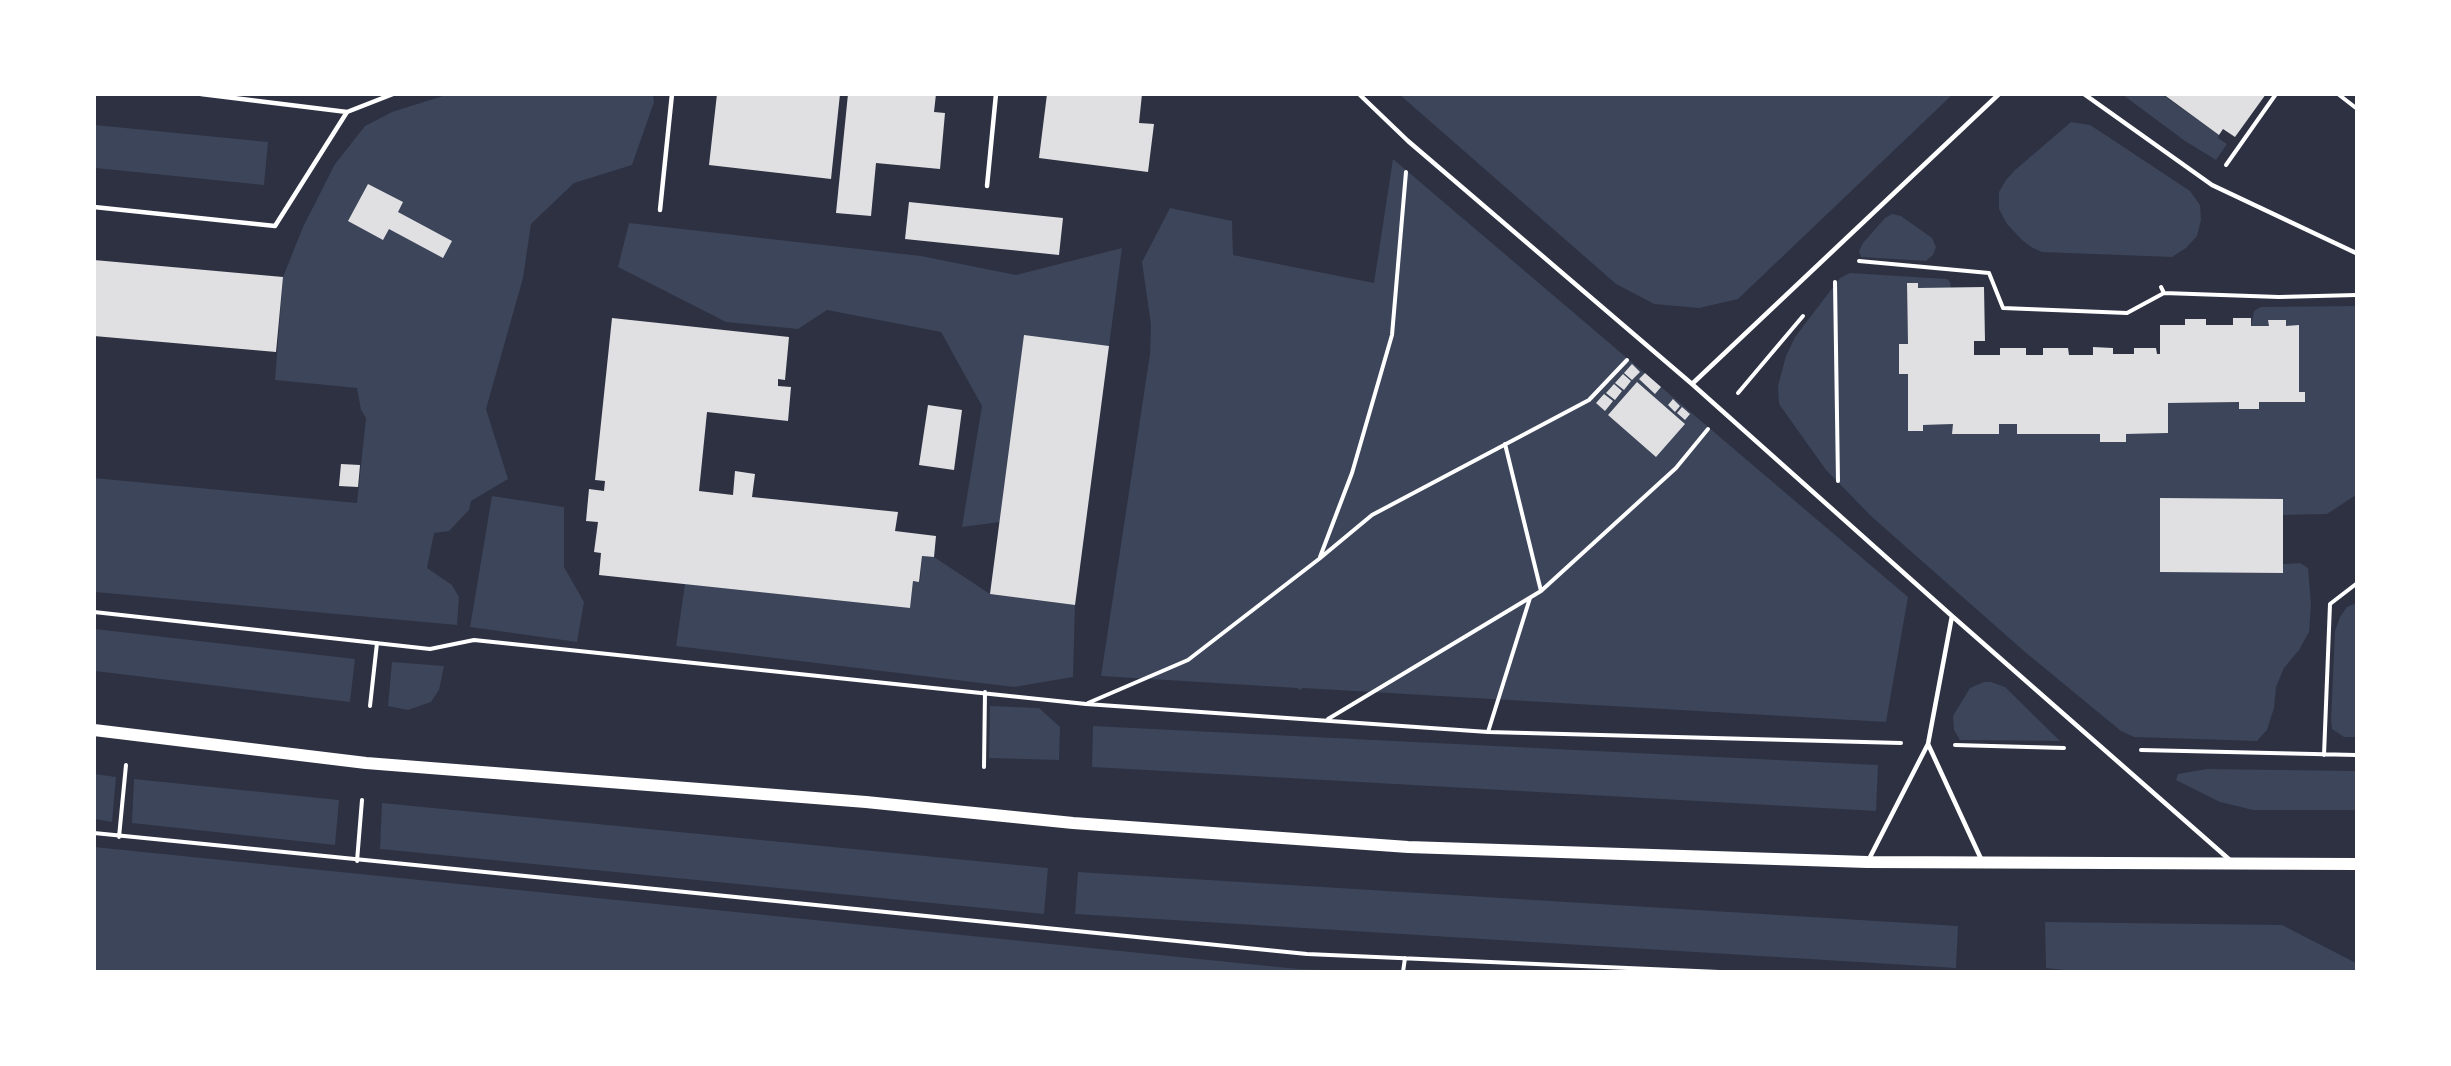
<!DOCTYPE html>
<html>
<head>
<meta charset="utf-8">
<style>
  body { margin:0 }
  #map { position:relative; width:2451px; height:1066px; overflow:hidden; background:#2d3142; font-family:Mulish,sans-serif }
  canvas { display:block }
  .frame { position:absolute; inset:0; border:96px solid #fff; pointer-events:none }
</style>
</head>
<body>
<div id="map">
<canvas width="2451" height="1066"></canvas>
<div class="frame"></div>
</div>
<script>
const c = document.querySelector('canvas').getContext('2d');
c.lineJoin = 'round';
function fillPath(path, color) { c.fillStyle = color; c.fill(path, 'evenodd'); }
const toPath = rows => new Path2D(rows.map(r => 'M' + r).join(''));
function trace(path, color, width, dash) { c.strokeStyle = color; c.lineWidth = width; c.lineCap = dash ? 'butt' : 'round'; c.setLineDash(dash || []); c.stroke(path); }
const green = toPath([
  [446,95,653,95,654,102,632,165,574,183,531,224,523,278,486,409,508,479,471,501,469,510,449,531,434,533,427,568,452,585,459,597,457,625,95,592,94,478,357,503,366,418,361,410,357,388,275,380,283,277,303,227,335,164,365,126,392,112],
  [1400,95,1952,95,1738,299,1699,308,1654,304,1616,284],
  [2123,95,2163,95,2219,135,2218,138,2227,144,2216,160,2185,141],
  [2071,122,2090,125,2107,136,2190,191,2200,205,2201,220,2197,236,2186,248,2172,257,2042,252,2031,247,2022,240,2007,224,1999,209,1999,192,2006,180,2015,170],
  [95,125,268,142,264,185,95,168],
  [1393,159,1908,597,1886,722,1303,688,1300,690,1297,688,1101,676,1150,354,1151,325,1142,262,1170,208,1232,221,1233,255,1374,283],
  [1892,214,1901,216,1932,238,1936,247,1933,255,1926,261,1861,257,1859,251,1863,243,1885,218],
  [629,223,921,256,1016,275,1122,248,1109,346,1000,522,962,527,982,406,941,332,827,310,798,329,726,322,618,267],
  [1850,273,1947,279,1950,282,1951,288,1918,288,1918,283,1907,283,1908,344,1899,345,1899,373,1908,374,1908,430,1923,431,1923,425,1953,424,1953,434,1999,434,1999,424,2017,424,2017,434,2100,434,2100,442,2126,442,2126,434,2168,433,2168,403,2239,402,2239,409,2259,402,2304,402,2299,392,2299,326,2251,326,2254,311,2261,307,2356,306,2356,495,2327,514,2282,515,2283,564,2300,563,2308,568,2311,605,2309,632,2299,650,2284,668,2276,687,2274,708,2267,730,2257,741,2134,737,2121,731,2025,652,1872,517,1826,470,1779,404,1778,386,1786,356,1795,337,1840,278],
  [492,496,564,507,564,567,584,602,577,642,470,627],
  [922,556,934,557,990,594,1075,605,1073,677,1014,687,676,646,685,584,910,608,913,581,920,582],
  [2356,603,2356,737,2344,737,2332,729,2331,721,2335,631,2340,617,2347,607],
  [95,629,355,659,350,702,95,671],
  [392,662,444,666,439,690,431,702,408,710,388,706],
  [1984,682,1991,682,2005,687,2060,741,1960,740,1954,730,1953,716,1970,688],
  [990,706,1039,708,1060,727,1059,760,989,758],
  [1093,726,1878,765,1876,811,1092,767],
  [2207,769,2356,771,2356,810,2253,810,2220,802,2176,780,2178,774],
  [95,774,116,777,112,822,95,819],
  [134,779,339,800,335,845,132,823],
  [382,803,1048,868,1044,914,380,849],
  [94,847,1298,969,1355,971,95,971],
  [1078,872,1958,926,1956,968,1075,914],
  [2045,922,2282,925,2356,963,2356,971,2082,972,2046,968]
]);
const building = toPath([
  [717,94,840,94,831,179,709,165],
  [848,94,936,94,934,112,945,113,940,169,876,163,871,216,836,213],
  [1047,94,1142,94,1139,123,1154,124,1148,172,1039,158],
  [2163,94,2266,94,2235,137,2223,129,2219,135],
  [368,184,403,202,398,212,452,241,443,258,389,229,383,240,348,221],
  [909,202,1063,218,1059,255,905,239],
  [94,260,283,277,276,352,94,336],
  [1907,283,1918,283,1918,288,1984,287,1985,341,1974,341,1974,355,2000,355,2000,348,2026,348,2026,355,2043,355,2043,348,2068,348,2069,355,2093,355,2093,347,2113,348,2113,354,2134,354,2134,348,2156,348,2157,354,2160,354,2160,325,2185,325,2185,319,2206,319,2206,325,2233,325,2233,318,2251,318,2251,326,2269,326,2268,320,2286,320,2286,326,2299,325,2299,392,2305,392,2305,402,2259,402,2259,409,2239,409,2239,402,2168,403,2168,433,2126,434,2126,442,2100,442,2100,434,2017,434,2017,424,1999,424,1999,434,1952,434,1953,424,1923,425,1923,431,1908,431,1908,374,1899,374,1899,344,1908,344],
  [612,318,789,337,785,380,778,379,778,386,791,387,788,421,707,412,699,491,733,495,735,471,755,474,752,497,898,512,895,531,936,536,934,557,922,556,919,582,913,581,910,608,599,575,601,553,594,552,598,522,586,521,589,489,604,491,605,481,595,480],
  [1024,335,1109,346,1075,605,990,594],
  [1632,364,1640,372,1632,380,1624,373],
  [1645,373,1661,387,1655,394,1639,379],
  [1623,374,1631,381,1624,390,1615,383],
  [1637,382,1685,424,1656,457,1608,415],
  [1614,384,1622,391,1615,400,1606,393],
  [1604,394,1613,401,1605,411,1596,403],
  [1673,399,1680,406,1675,412,1668,405],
  [928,405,962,410,954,470,919,465],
  [1682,407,1690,414,1685,420,1677,413],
  [341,464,360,465,358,487,339,486],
  [2160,498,2283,499,2283,573,2160,572]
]);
const path = toPath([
  [2338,94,2356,108],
  [2226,165,2276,94],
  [1859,261,1989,273,2003,308,2127,313,2164,293,2279,297,2356,295],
  [1835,282,1838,481],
  [2161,287,2164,293],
  [1738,393,1803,316],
  [1505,444,1541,591],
  [1320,557,1352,473,1392,335,1406,172],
  [94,612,430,649,474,640,1086,704,1488,732,1901,743],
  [1088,703,1188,660,1319,559,1372,515,1589,400,1627,360],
  [370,706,377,643],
  [1328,719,1541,591,1676,468,1708,429],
  [1488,732,1530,598],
  [1955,745,2064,748],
  [2141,750,2356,755],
  [2324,755,2330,604,2356,584],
  [984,767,985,692],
  [94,833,1307,954,1719,972],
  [119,837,126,765],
  [357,861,362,800],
  [1403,972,1405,958]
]);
const service = toPath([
  [201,94,347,112,393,94],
  [1359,94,1408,141,1692,384,1952,616,2231,861],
  [2084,94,2212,185,2356,253],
  [987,186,996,94],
  [94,207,275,226,347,112],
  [660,210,672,94],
  [1692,384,1999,94],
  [1928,744,1982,861],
  [1868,861,1928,744,1952,616]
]);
const secondary = toPath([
  [94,730,366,763,866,802,1073,823,1408,847,1867,862,2356,864]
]);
fillPath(green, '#3c4559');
fillPath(building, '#e0e0e3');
trace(path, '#fff', 4);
trace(service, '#fff', 4.5);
trace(secondary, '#fff', 12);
</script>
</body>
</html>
